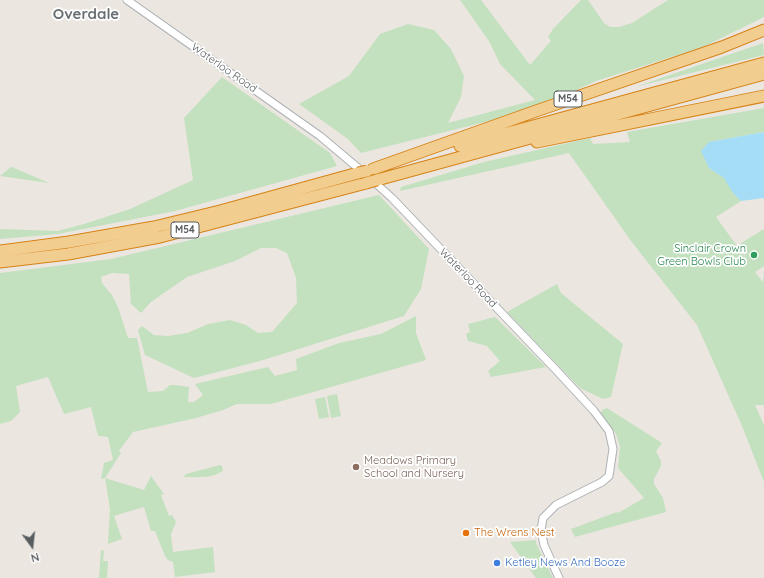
<!DOCTYPE html>
<html>
<head>
<meta charset="utf-8">
<style>
  body { margin:0 }
  #map { position:relative; width:764px; height:578px; overflow:hidden; background:#ebe7e0; font-family:Quicksand,sans-serif }
  canvas { display:block }
  .north { position:absolute; left:12px; top:526px; width:40px; height:40px; -webkit-text-stroke:3px #fff; paint-order:stroke; rotate:165deg; font-size:11px; font-weight:700; line-height:16px; text-align:center; color:#595d60 }
  .north::after { content:''; display:block; margin:auto; width:14px; height:18px; background:#595d60; clip-path:polygon(50% 0,100% 100%,50% 72%,0 100%) }
</style>
</head>
<body>
<div id="map">
<canvas width="764" height="578"></canvas>
<div class="north">N</div>
</div>
<script>
const c = document.querySelector('canvas').getContext('2d');
c.lineJoin = 'round';
function fillPath(path, color) { c.fillStyle = color; c.fill(path, 'evenodd'); }
const toPath = rows => new Path2D(rows.map(r => 'M' + r).join(''));
function trace(path, color, width, dash) { c.strokeStyle = color; c.lineWidth = width; c.lineCap = dash ? 'butt' : 'round'; c.setLineDash(dash || []); c.stroke(path); }
function write(font, color, halo, rows, align = 'center') {
  c.font = font + ' Quicksand,sans-serif'; c.lineWidth = 3.5; c.setLineDash([]); c.textBaseline = 'middle'; c.strokeStyle = halo; c.fillStyle = color; for (const [text, x, y, turn = 0] of rows) {
    c.save(); c.translate(x, y); c.rotate((+turn || 0) * Math.PI / 180); c.textAlign = isNaN(turn) ? turn : align; if (halo) c.strokeText(text, 0, 0); c.fillText(text, 0, 0); c.restore();
  }
}
const green = toPath([
  [460,0,481,0,530,65,551,41,548,37,553,29,581,0,588,0,604,23,610,27,619,27,632,23,668,0,764,0,764,17,703,47,596,81,555,100,497,119,361,153,348,139,299,104,349,76,380,34,408,24,434,30,451,49,464,76,461,97,448,123,535,100,500,64,489,41],
  [763,43,764,55,635,87],
  [222,77,330,153,337,166,175,211,58,234,0,239,0,229,58,231,84,224,130,209,193,180,184,118],
  [764,108,764,132,709,142,709,168,725,178,733,193,741,201,716,217,750,264,738,245,764,229,764,266,755,272,763,282,764,274,764,405,755,405,764,425,764,482,742,426,697,325,631,241,569,153,400,191,401,187,484,162,590,138,593,144,630,142,627,132],
  [11,167,12,167,49,183,0,176],
  [379,195,429,249,421,289,404,316,260,361,194,378,145,355,138,330,142,326,154,335,168,336,187,333,208,324,230,320,246,325,258,333,272,332,297,303,296,278,287,253,276,248,261,248,235,261,187,277,151,302,141,313,131,304,129,274,112,273,101,277,102,283,112,295,118,307,128,338,137,338,148,392,163,391,170,385,175,385,189,387,188,402,194,402,203,395,195,384,268,367,275,376,297,370,296,359,339,343,381,334,416,316,416,333,426,360,271,404,237,404,223,410,196,418,133,432,119,451,121,453,105,478,144,490,151,476,164,494,161,495,169,516,172,515,176,522,171,534,173,552,213,547,215,572,175,577,173,562,168,560,165,556,155,531,151,531,144,507,114,516,122,539,108,544,110,509,105,478,101,479,104,463,113,460,108,437,98,436,91,407,64,414,48,377,16,386,20,412,11,421,0,424,0,273,111,259],
  [557,284,561,293,623,344,611,397,603,399,580,388,507,312],
  [495,317,546,367,491,377,488,371,500,361,487,346,468,341,466,334,470,332,468,324],
  [337,394,341,416,331,418,327,396],
  [325,397,329,417,319,419,315,399],
  [607,408,662,443,656,451,661,461,661,466,654,479,654,484,663,498,666,512,575,537,571,529,617,512,618,513,644,498,618,468,620,446,616,434,601,413,602,410],
  [220,465,222,466,223,471,215,475,205,477,183,477,186,474],
  [536,540,536,543,553,578,536,578,510,542],
  [101,550,104,551,103,561,108,561,107,578,99,578]
]);
const water = toPath([
  [764,132,764,198,741,201,733,193,724,178,709,168,701,151,709,142]
]);
const tertiary = toPath([
  [127,0,320,136,364,173],
  [372,180,392,198,557,371,594,411,609,431,613,449,609,476,602,482,556,505,543,518,541,530,544,545,559,578]
]);
const motorway = toPath([
  [537,142,764,96],
  [460,146,764,63],
  [373,169,536,111,722,47,764,30],
  [377,180,764,74],
  [0,251,69,242,154,227,220,211,358,173],
  [0,262,68,254,160,237,366,183]
]);
const motorwayBridge = toPath([
  [358,173,367,171],
  [366,183,377,180]
]);
const markers = [
  [754,255,4,"#2e9e5b"],
  [356,467,4,"#8d6e63"],
  [466,533,4,"#e8710a"],
  [497,563,4,"#3f7fe0"]
];
const shields = [
  [568,99,28],
  [185,230,28]
];
const shieldNames = [
  ["M54",568,99],
  ["M54",185,230]
];
const streetNames = [
  ["Waterloo Road",224,68,35],
  ["Waterloo Road",468,278,46]
];
const leisureNames = [
  ["Sinclair Crown",746,249],
  ["Green Bowls Club",746,262]
];
const educationNames = [
  ["Meadows Primary",364,461],
  ["School and Nursery",364,474]
];
const foodNames = [
  ["The Wrens Nest",474,533]
];
const shopNames = [
  ["Ketley News And Booze",505,563]
];
const districtNames = [
  ["Overdale",86,14]
];
fillPath(green, '#c3e0bf');
fillPath(water, '#a5ddf6');
trace(tertiary, '#aeb2b5', 9);
trace(motorway, '#d68215', 13);
trace(tertiary, '#fff', 7);
trace(motorway, '#f2cd90', 11);
trace(motorwayBridge, '#d68215', 13, []);
trace(motorwayBridge, '#f2cd90', 11);
for (const [x, y, r, color] of markers) { const dot = new Path2D(); dot.arc(x, y, r, 0, 2 * Math.PI); c.fillStyle = color; c.fill(dot); trace(dot, '#fff', 1.5); }
for (const [x, y, w] of shields) { const box = new Path2D(); box.roundRect(x - w / 2, y - 8, w, 16, 3); c.fillStyle = '#fff'; c.fill(box); trace(box, '#595d60', 1); }
write('bold 10px', '#595d60', null, shieldNames);
write('11px', '#595d60', '#fff', streetNames);
write('11px', '#27864d', '#fff', leisureNames, 'right');
write('11px', '#785e54', '#fff', educationNames, 'left');
write('11px', '#c56008', '#fff', foodNames, 'left');
write('11px', '#366cbe', '#fff', shopNames, 'left');
write('bold 15px', '#6a6f72', '#fff', districtNames);
</script>
</body>
</html>
